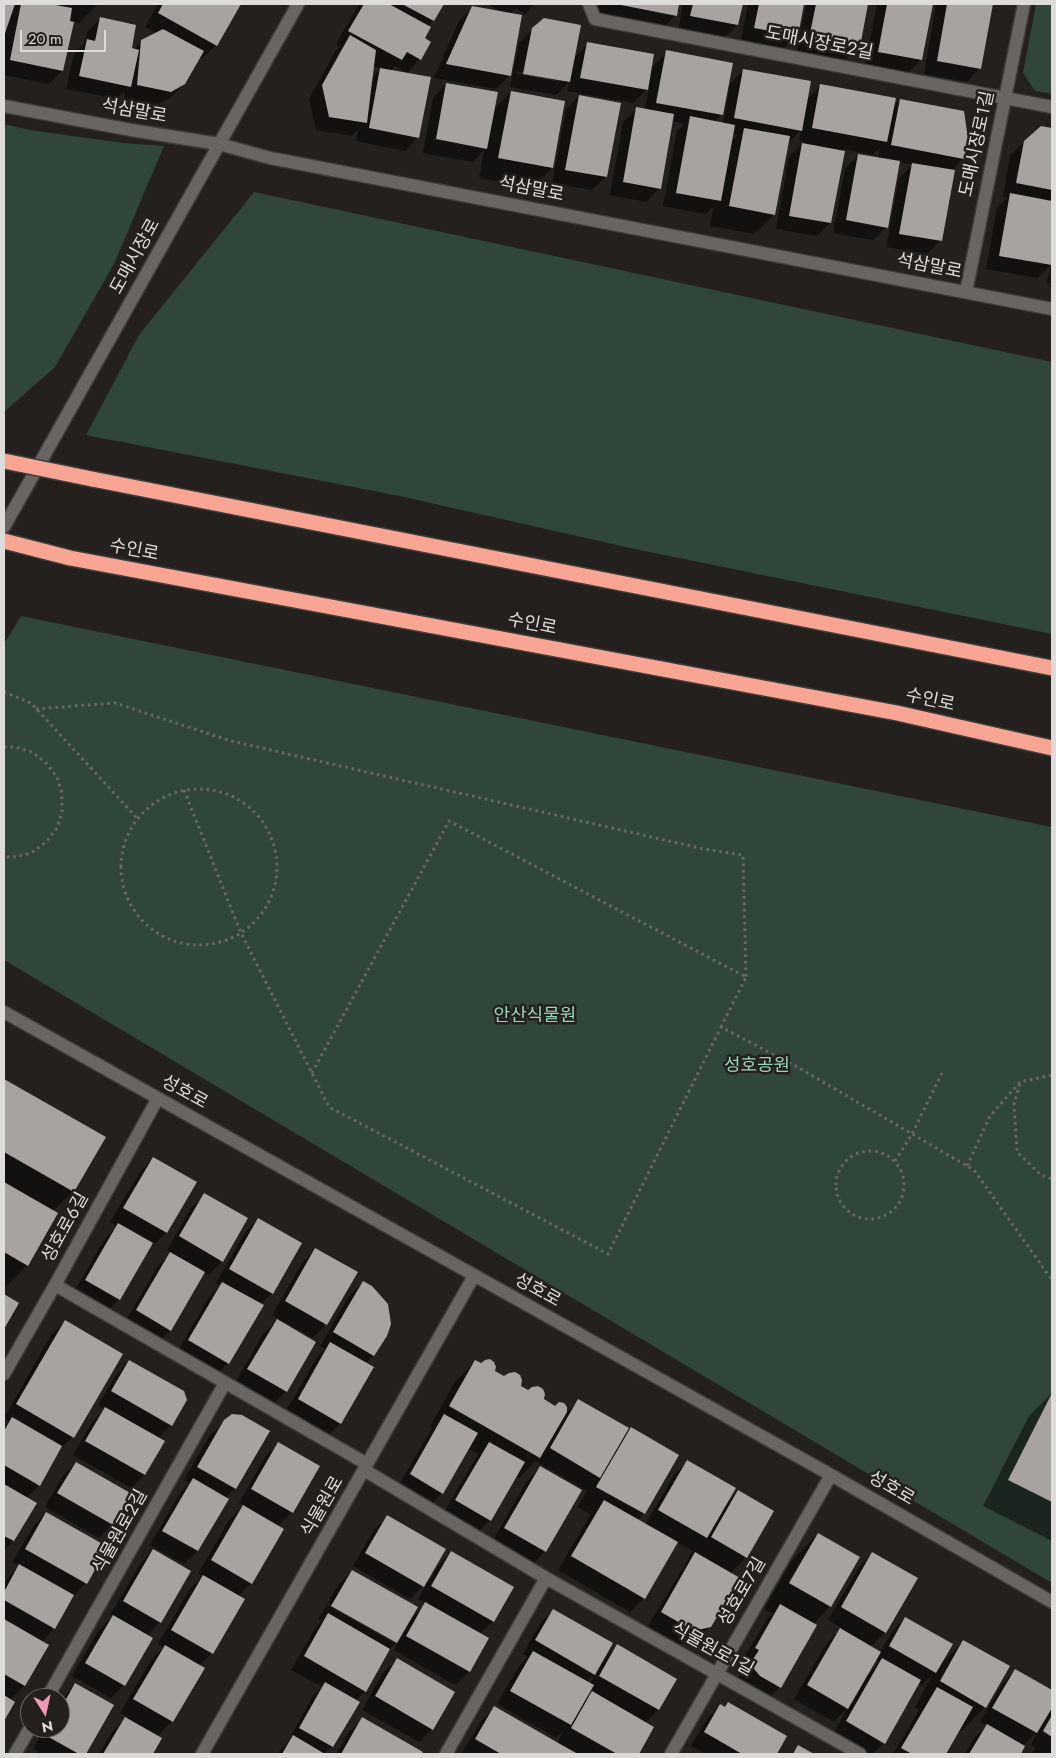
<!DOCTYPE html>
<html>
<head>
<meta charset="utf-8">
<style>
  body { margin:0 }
  #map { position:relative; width:1056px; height:1758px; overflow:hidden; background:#23201d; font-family:Jost,sans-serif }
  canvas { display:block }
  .frame { position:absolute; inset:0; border:5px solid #dedcda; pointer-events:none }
  .north { position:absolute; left:20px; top:1688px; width:50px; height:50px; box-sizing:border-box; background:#23201d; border:1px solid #6e6b69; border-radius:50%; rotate:170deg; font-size:14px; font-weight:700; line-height:20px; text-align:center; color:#dedcda }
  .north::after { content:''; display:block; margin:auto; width:18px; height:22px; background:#ef9ab8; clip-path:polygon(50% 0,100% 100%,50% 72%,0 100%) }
  .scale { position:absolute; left:20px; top:30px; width:86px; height:22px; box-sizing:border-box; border:2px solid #dedcda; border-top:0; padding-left:6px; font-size:15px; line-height:18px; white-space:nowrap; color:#dedcda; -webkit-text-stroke:4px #23201d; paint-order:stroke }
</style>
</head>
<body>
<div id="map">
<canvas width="1056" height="1758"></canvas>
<div class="frame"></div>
<div class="north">N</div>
<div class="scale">20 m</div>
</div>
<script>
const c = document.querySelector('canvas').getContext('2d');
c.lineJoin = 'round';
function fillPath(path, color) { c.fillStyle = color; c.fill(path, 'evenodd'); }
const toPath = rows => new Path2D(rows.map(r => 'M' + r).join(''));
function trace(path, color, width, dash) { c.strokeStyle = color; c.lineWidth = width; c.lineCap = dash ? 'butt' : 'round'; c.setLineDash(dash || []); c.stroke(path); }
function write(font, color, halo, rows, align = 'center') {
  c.font = font + ' Jost,"Noto Sans KR",sans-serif'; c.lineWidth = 5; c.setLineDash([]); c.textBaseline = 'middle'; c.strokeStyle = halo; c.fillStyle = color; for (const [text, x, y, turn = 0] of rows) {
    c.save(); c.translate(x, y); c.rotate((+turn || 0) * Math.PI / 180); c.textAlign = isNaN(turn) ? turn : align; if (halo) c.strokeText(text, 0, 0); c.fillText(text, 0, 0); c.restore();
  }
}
const green = toPath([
  [1036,4,1052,4,1052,94,1035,91,1023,73],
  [4,124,30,130,123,143,164,146,114,264,55,367,4,412],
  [254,192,1052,362,1052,634,630,548,400,496,86,435,139,335],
  [21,616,1052,827,1052,1583,4,960,4,644]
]);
const shadow = toPath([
  [4,4,13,4,11,12,17,4,98,4,79,23,72,21,62,71,49,84,4,75],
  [158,4,239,4,216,45,202,59,199,57,184,84,170,98,156,105,124,98,125,91,117,99,66,89,74,54,85,42,87,32,100,19,130,49,134,50,142,41,157,33,145,27],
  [361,4,443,4,433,21,428,26,423,39,420,59,407,73,395,66,390,71,418,137,405,151,356,141,358,129,352,136,316,130,309,99,336,50,340,47,336,44,357,8],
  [372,65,380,69,371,79],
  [487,4,535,4,525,14,516,8,510,14,510,75,496,89,434,78,459,21,473,7,502,12],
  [599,4,678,4,676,15,662,29,597,17],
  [683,4,741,4,737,25,724,38,678,30],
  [748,4,802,4,796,35,783,49,741,41],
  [806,4,866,4,859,47,845,60,797,52],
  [877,4,932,4,921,59,908,73,865,65],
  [938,4,992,4,980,68,967,82,924,74,936,5],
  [533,29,574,57,588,44,651,68,667,52,722,114,714,122,723,124,730,84,744,70,806,100,821,86,892,108,900,100,963,158,951,171,953,171,940,241,927,254,886,247,899,178,912,165,899,162,887,227,873,240,833,233,845,169,859,155,878,159,880,147,873,155,844,149,830,223,817,236,776,229,789,157,804,142,799,141,801,130,787,144,774,214,754,234,710,226,713,207,706,214,663,206,677,131,685,124,672,121,659,188,646,202,610,195,623,122,637,109,645,110,649,87,633,103,567,91,569,82,556,95,510,87,519,43],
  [517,71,560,79,560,82,517,74],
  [732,134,738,135,731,142],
  [446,84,493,110,511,92,564,102,552,168,532,188,479,178,484,150,473,162,423,153,433,98],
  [579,96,619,104,606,177,592,190,552,183,566,110],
  [1041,128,1052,130,1052,283,1047,283,1051,265,1037,278,986,269,997,208,1008,198,1003,197,1010,155],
  [4,1080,104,1138,73,1191,53,1211,27,1265,4,1288],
  [153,1158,195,1182,166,1233,152,1246,151,1245,119,1299,106,1313,73,1294,105,1238,117,1226,110,1222,140,1172],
  [205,1195,222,1261,209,1275,204,1272,170,1330,157,1344,124,1324,157,1267,171,1253,167,1250,191,1208],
  [258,1219,272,1293,260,1305,228,1363,215,1376,176,1354,209,1297,221,1285,216,1283,245,1233],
  [315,1250,326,1324,313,1338,272,1315,302,1263],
  [363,1282,373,1356,365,1363,340,1423,327,1437,285,1413,317,1357,325,1349,320,1346,349,1296],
  [277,1321,286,1391,273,1405,235,1383,263,1334],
  [65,1322,73,1437,59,1450,39,1485,26,1498,35,1503,13,1541,4,1550,4,1427,9,1421,4,1418,51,1335],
  [129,1361,186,1399,171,1425,158,1438,163,1442,144,1475,131,1488,73,1455,92,1422,105,1409,98,1405,116,1375],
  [475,1362,565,1414,579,1401,624,1436,631,1429,677,1455,644,1513,637,1520,645,1525,674,1475,688,1461,726,1504,738,1492,746,1557,730,1574,710,1626,696,1640,680,1644,648,1626,693,1551,677,1542,644,1598,630,1612,558,1570,591,1514,577,1507,587,1491,535,1461,519,1478,516,1476,490,1520,477,1533,443,1514,478,1454,468,1448,442,1493,429,1506,397,1488,432,1428,430,1426,455,1382],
  [1052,1393,1052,1541,983,1506,1029,1416],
  [225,1421,235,1488,225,1498,227,1499,197,1551,184,1564,150,1545,180,1493,190,1483,184,1480,210,1435],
  [279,1444,292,1512,277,1527,251,1583,238,1596,212,1653,199,1666,172,1721,157,1737,160,1738,151,1754,99,1754,112,1732,127,1717,120,1713,151,1660,164,1647,158,1644,189,1590,203,1576,198,1574,229,1520,244,1505,239,1503,265,1457],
  [76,1463,130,1494,112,1525,99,1538,45,1507,62,1477],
  [540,1468,545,1551,532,1565,492,1542,527,1481],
  [46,1513,86,1583,72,1597,54,1629,41,1642,24,1686,10,1700,13,1702,4,1719,4,1583,19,1566,12,1562,33,1527],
  [387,1517,429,1581,438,1566,451,1552,493,1621,479,1634,469,1671,455,1685,394,1650,398,1641,387,1651,365,1691,355,1701,332,1746,324,1754,277,1754,288,1742,312,1697,322,1687,291,1670,315,1628,322,1621,318,1619,327,1605,394,1643,394,1640,328,1603,338,1585,352,1571,411,1618,426,1604,418,1599,427,1582,410,1599,353,1566,374,1530],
  [818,1534,830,1606,813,1624,780,1687,766,1701,738,1678,746,1664,742,1661,767,1619,772,1614,764,1609,792,1560],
  [153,1550,160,1622,147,1636,124,1685,111,1698,72,1676,99,1630,113,1616,110,1615,140,1564],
  [872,1554,885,1632,870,1647,880,1652,892,1632,905,1618,941,1664,964,1641,985,1707,959,1733,957,1732,944,1754,893,1754,919,1710,915,1707,932,1675,921,1686,918,1684,884,1743,872,1754,867,1754,833,1735,848,1707,834,1722,794,1699,827,1643,842,1628,828,1620,859,1567],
  [875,1659,880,1662,868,1674],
  [554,1610,603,1660,617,1646,675,1679,658,1710,645,1723,653,1727,637,1754,462,1753,481,1721,494,1708,557,1744,563,1731,556,1738,497,1704,520,1665,528,1657,523,1654,540,1624],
  [595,1673,590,1684,586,1682],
  [589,1691,592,1693,584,1701],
  [397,1660,432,1729,419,1742,362,1710,383,1673],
  [1015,1671,1052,1692,1052,1754,1030,1754,1036,1748,1031,1745,1037,1731,1023,1746,1019,1754,965,1754,973,1739,987,1726,980,1722,1002,1684],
  [75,1685,112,1706,84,1754,35,1754,38,1752,33,1749,45,1728,60,1728,60,1702],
  [720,1706,785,1736,775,1754,706,1754,691,1746,707,1719],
  [363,1719,421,1752,420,1754,336,1754,349,1732]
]);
const building = toPath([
  [4,4,15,4,4,36],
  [21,4,50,4,72,8,70,21,74,22,63,71,10,60],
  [163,4,241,4,217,46,158,13],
  [364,4,389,4,431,27,425,38,431,42,421,60,407,52,402,60,348,31],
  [402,4,444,4,434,21],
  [616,4,679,4,677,16],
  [693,4,743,4,738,25,690,16],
  [759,4,804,4,798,36,754,28],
  [816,4,868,4,860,47,809,38],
  [887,4,933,4,922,60,878,52],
  [947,4,993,4,981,69,937,61],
  [472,6,522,15,511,76,446,64],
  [100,17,136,25,132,48,139,50,131,87,79,76,87,39,95,41],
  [544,18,581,25,570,82,523,74,532,28],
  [163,29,204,51,185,84,171,92,137,85,141,40],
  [350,35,376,50,367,123,329,117,322,85],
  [587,42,654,54,648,90,580,78],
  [666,50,733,63,723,115,656,103],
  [380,68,431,77,419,138,369,128],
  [743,69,811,81,802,131,734,118],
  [446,83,498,92,487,149,436,139],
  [820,84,896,98,887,142,812,128],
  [511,91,565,101,553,168,498,158],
  [579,95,621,103,607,177,565,170],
  [900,99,964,111,968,139,964,159,891,145],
  [636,107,674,114,661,189,623,182],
  [690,116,735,125,721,201,676,193],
  [1041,126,1052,128,1052,190,1016,183,1024,141],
  [744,128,790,136,775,215,729,206],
  [802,143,845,151,831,223,789,216],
  [858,154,900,161,888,228,846,220],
  [912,163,955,170,942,241,899,234],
  [1010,193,1052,201,1052,265,999,256],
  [4,1079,106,1137,74,1192,4,1152],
  [153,1157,197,1182,167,1233,123,1208],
  [4,1182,58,1213,28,1266,4,1252],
  [204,1193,248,1218,223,1262,179,1236],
  [258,1218,302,1243,273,1294,229,1269],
  [118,1223,153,1243,120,1300,85,1280],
  [315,1248,358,1272,327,1325,285,1301],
  [170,1252,205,1272,171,1331,136,1310],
  [363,1281,372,1286,388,1304,391,1324,387,1336,374,1356,333,1332],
  [222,1282,264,1305,229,1364,188,1340],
  [4,1294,19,1303,4,1329],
  [277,1319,316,1342,287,1392,247,1369],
  [65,1320,123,1354,74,1438,16,1404],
  [330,1342,374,1367,341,1424,298,1399],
  [490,1359,494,1362,496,1367,495,1371,504,1376,509,1373,515,1372,520,1375,522,1380,521,1386,528,1390,532,1387,538,1386,543,1389,545,1394,544,1399,555,1406,559,1402,564,1403,567,1407,567,1412,540,1458,449,1406,475,1360,481,1363,485,1360],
  [129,1360,184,1391,187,1400,172,1426,111,1391],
  [1052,1393,1052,1502,1008,1480],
  [578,1399,629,1428,600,1478,550,1448],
  [105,1407,165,1441,145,1475,85,1441],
  [232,1414,242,1415,270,1431,236,1489,197,1467,224,1420],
  [444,1414,478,1433,443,1494,410,1474],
  [12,1417,62,1446,40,1486,4,1465,4,1431],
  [631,1427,679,1455,645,1514,596,1487],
  [278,1442,320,1466,293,1513,251,1489],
  [489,1442,525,1462,491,1521,455,1500],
  [687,1460,736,1488,707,1538,658,1510],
  [76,1462,132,1494,113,1525,57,1493],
  [540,1466,582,1490,546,1552,504,1528],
  [193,1478,229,1499,198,1551,162,1531],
  [4,1484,37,1503,14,1541,4,1536],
  [738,1490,774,1511,747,1558,711,1537],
  [604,1500,678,1542,645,1599,571,1556],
  [243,1505,284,1529,252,1584,211,1560],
  [46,1512,108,1547,87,1584,25,1549],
  [387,1515,446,1549,424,1587,365,1553],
  [818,1533,860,1557,831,1607,789,1583],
  [153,1549,191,1571,161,1623,123,1601],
  [451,1551,514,1587,494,1622,431,1586],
  [695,1552,740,1578,711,1627,694,1631,661,1612],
  [872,1552,918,1578,886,1633,841,1607],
  [19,1564,74,1595,55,1629,4,1600,4,1592],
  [352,1570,418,1607,397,1643,331,1606],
  [203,1575,245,1599,213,1654,171,1630],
  [425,1602,489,1638,470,1672,406,1636],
  [780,1604,817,1625,781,1688,760,1676,750,1664,759,1650,755,1648],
  [553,1609,613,1643,595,1675,535,1640],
  [328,1613,390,1649,366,1692,304,1656],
  [113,1615,153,1638,125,1686,85,1663],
  [905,1617,953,1644,936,1673,889,1646],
  [4,1619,49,1645,25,1686,4,1674],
  [840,1628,881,1652,848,1709,807,1685],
  [963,1640,1010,1666,986,1708,940,1681],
  [617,1644,677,1679,659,1710,599,1676],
  [165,1645,205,1668,173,1722,133,1699],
  [533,1651,594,1685,571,1725,510,1691],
  [397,1658,455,1692,433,1730,375,1696],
  [882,1658,921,1680,885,1744,846,1721],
  [1015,1669,1052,1690,1052,1708,1037,1733,992,1708],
  [325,1682,360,1702,333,1747,299,1728],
  [75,1683,114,1705,86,1754,79,1754,45,1735,49,1728,60,1728,60,1710],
  [937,1687,973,1707,946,1754,912,1754,901,1748],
  [592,1691,654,1727,639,1754,617,1754,571,1728],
  [4,1695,15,1702,4,1721],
  [728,1702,787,1736,777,1754,742,1754,704,1732,720,1704,725,1707],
  [494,1706,560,1744,578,1754,501,1754,475,1739],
  [1052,1715,1052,1737,1043,1731],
  [125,1717,162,1738,153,1754,103,1754],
  [362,1717,423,1752,422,1754,341,1754],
  [987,1724,1025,1746,1021,1754,969,1754],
  [293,1735,325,1754,282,1754],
  [798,1745,814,1754,793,1754]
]);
const path = toPath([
  [4,692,31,703,137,818],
  [36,709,115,703,231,741,704,849,743,855,746,977],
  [4,747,15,747,32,752,46,763,57,777,62,793,62,811,57,828,46,842,31,853,15,857,4,857],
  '121 867a78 78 0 1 1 156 0a78 78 0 1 1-156 0Z',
  [184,790,241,933,329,1107,608,1254,721,1027,799,1068,974,1170,1052,1280],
  [312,1073,449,821,746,977,721,1027],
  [1020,1084,1014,1104,1017,1152,1041,1175,1052,1179],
  '836 1185a34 34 0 1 1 68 0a34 34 0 1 1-68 0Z',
  [895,1161,912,1134,943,1071],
  [967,1166,990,1116,1020,1082,1052,1075]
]);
const minor = toPath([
  [589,4,595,19,1052,107],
  [4,106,131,130,219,144,270,158,1052,309],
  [966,292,1024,4],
  [4,527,298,4],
  [4,1012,831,1475,1052,1602],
  [55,1285,367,1464],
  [4,1374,55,1285,158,1098],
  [364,1470,546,1578,860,1754],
  [47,1698,225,1383],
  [15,1754,30,1728],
  [202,1754,474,1276],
  [446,1754,546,1578],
  [671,1754,831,1475]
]);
const highway = toPath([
  [92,479,1052,668],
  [4,541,70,558,897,713,1052,748]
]);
const highwayBridge = toPath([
  [4,461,92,479]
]);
const streetNames = [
  ["도매시장로2길",819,44,11],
  ["석삼말로",134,112,10],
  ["도매시장로1길",978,144,-78],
  ["석삼말로",531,190,11],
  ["도매시장로",136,257,-61],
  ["석삼말로",929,267,11],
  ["수인로",134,551,11],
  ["수인로",532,625,11],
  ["수인로",930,701,12],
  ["성호로",184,1093,29],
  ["성호로6길",66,1228,-61],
  ["성호로",537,1291,29],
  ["성호로",891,1489,30],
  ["식물원로",323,1507,-60],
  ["식물원로2길",121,1532,-61],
  ["성호로7길",743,1592,-60],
  ["식물원로1길",712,1650,29]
];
const parkNames = [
  ["안산식물원",535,1017],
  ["성호공원",757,1067]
];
fillPath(green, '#31463b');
fillPath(shadow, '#0007');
fillPath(building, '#a8a3a1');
trace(minor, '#3e3c3a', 15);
trace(highway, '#3e3c3a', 18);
trace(path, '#6b6866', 3, [2.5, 4]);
trace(minor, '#686562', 12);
trace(highway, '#f9a593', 15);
trace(highwayBridge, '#3e3c3a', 18, []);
trace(highwayBridge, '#f9a593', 15);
write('18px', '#dedcda', '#23201d', streetNames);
write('18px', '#97d8b6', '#23201d', parkNames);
</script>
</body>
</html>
